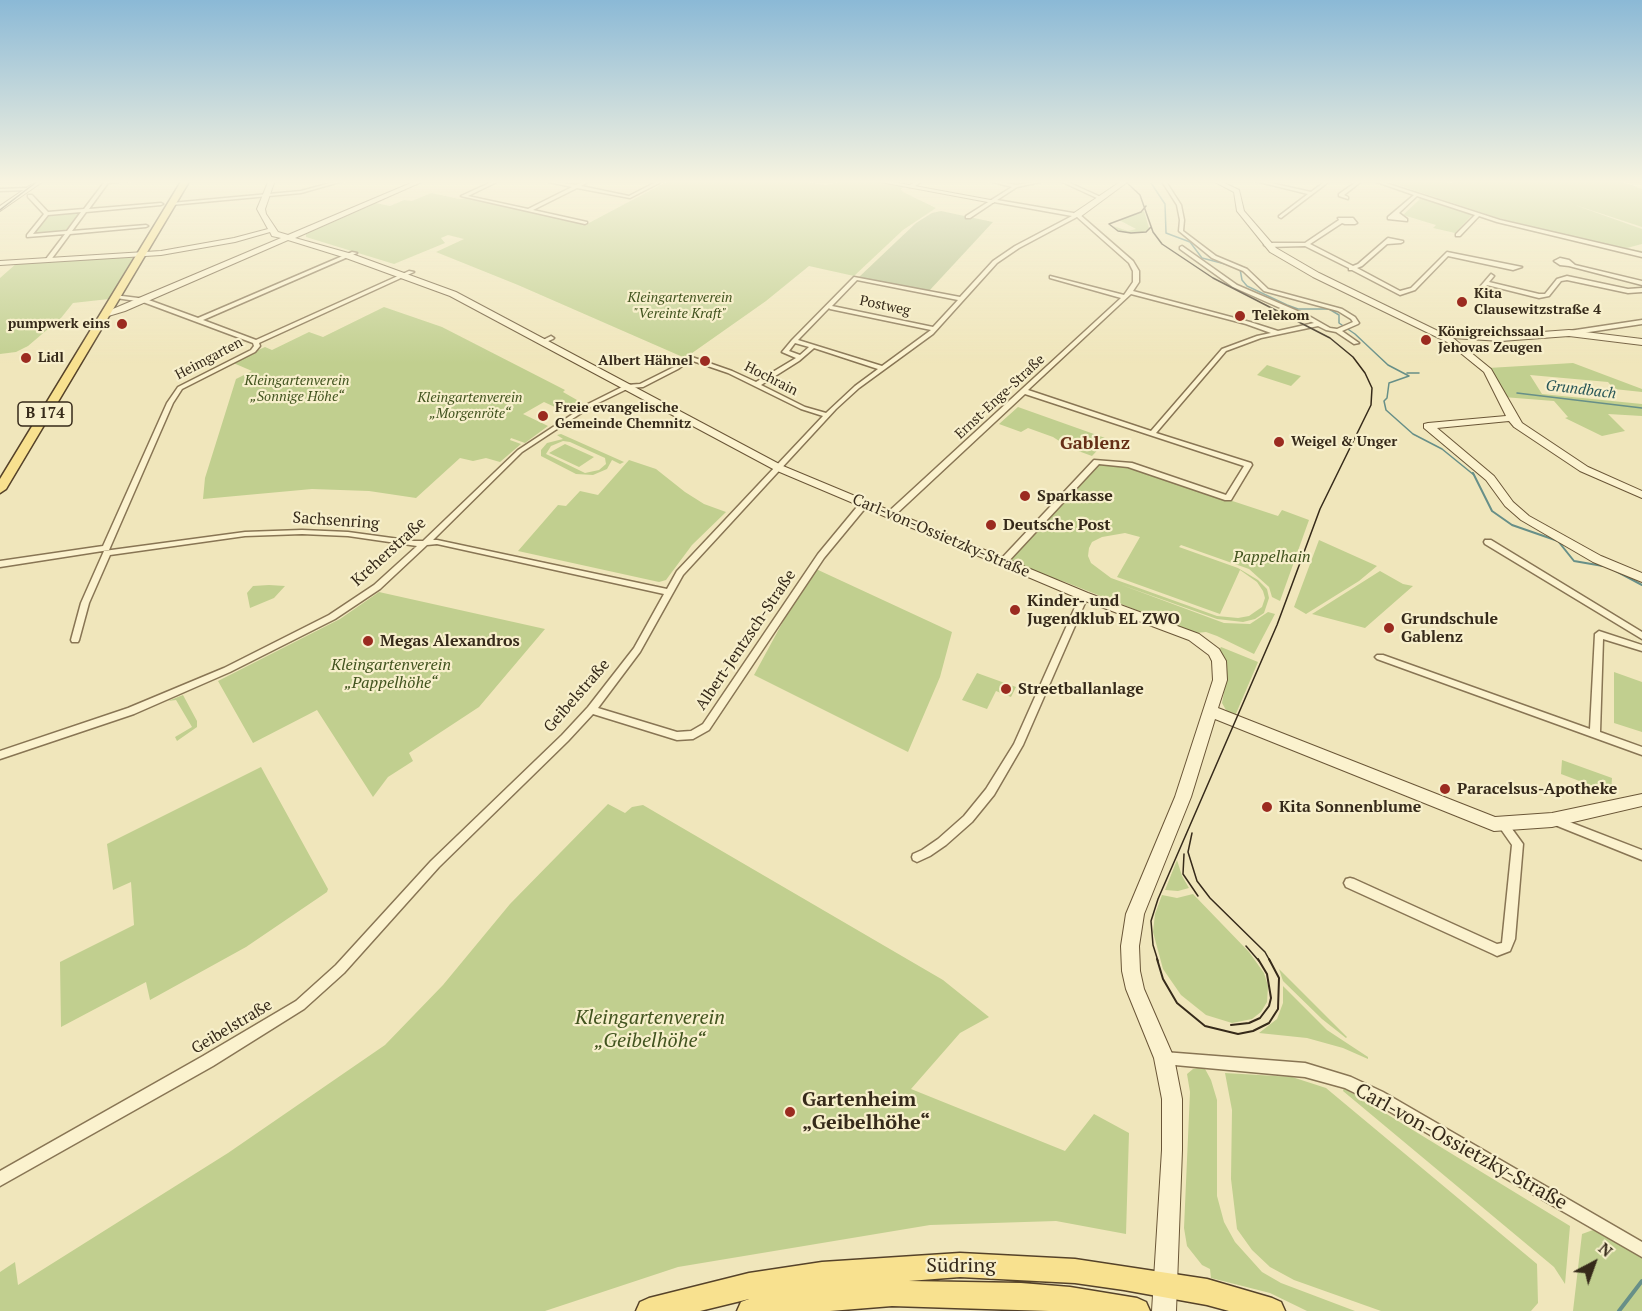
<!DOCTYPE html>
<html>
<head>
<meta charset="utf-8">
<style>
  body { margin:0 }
  #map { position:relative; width:1642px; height:1311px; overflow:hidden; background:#f0e6bb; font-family:"PT Serif",serif }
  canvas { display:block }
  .north { position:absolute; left:1564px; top:1233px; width:60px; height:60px; -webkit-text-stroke:4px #f7efcb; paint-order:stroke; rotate:41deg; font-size:16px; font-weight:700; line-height:24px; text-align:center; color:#362a1a }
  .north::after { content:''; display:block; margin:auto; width:21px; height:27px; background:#362a1a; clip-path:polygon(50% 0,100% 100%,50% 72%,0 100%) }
</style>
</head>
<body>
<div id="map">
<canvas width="1642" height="1311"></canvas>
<div class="north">N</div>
</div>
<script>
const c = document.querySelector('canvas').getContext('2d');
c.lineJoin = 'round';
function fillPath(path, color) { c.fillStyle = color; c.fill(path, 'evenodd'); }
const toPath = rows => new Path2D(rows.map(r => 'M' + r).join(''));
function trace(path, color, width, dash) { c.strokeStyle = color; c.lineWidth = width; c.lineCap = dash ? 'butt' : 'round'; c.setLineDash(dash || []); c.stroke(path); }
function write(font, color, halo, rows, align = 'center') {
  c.font = font + ' "PT Serif",serif'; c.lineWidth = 4.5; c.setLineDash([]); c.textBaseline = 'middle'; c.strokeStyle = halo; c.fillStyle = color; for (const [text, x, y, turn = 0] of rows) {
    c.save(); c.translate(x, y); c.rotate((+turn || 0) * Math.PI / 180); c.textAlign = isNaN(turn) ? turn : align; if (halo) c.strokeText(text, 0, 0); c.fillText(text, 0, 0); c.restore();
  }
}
const green = toPath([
  [670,180,797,180,825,185,848,180,869,180,905,186,901,189,903,192,936,208,903,230,854,276,809,266,766,301,685,358,518,285,436,252,464,239,448,235,441,238,445,243,394,264,306,237,306,234,376,203,390,206,404,200,412,201,431,193,460,199,466,198,587,224],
  [1383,180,1440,180,1449,183,1463,180,1618,180,1642,189,1642,227,1575,205,1642,229,1642,244,1627,248,1642,251,1642,253,1501,219],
  [1421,198,1472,215,1455,233,1433,228,1436,225,1403,215],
  [1144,211,1149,228,1145,232,1127,233,1117,230,1113,226,1128,231,1136,229,1119,220],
  [82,212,66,233,33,235,49,215],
  [132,257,133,258,109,299,73,303,61,318,28,346,16,352,0,354,0,278,17,263],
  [384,307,442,327,565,390,563,392,584,404,568,413,544,402,523,414,548,426,525,443,511,438,510,440,521,444,500,462,486,458,473,461,460,458,416,498,369,491,312,489,203,499,205,478,236,379,252,371,231,362,265,347,272,350,309,332,323,337],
  [1573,363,1642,389,1642,392,1614,389,1608,382,1530,375,1542,394,1642,404,1642,416,1608,414,1625,431,1602,436,1565,418,1568,417,1554,401,1503,397,1488,368],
  [1267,365,1294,374,1301,376,1291,386,1257,375],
  [1018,407,1108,439,1092,456,1070,448,1053,437,1028,428,1021,432,999,424],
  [561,434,624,462,620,464,612,460,607,469,593,475,576,474,541,456,541,450,547,443,563,439,557,435],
  [563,441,570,442,605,458,606,464,599,470,585,473,546,454,551,446],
  [565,444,594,457,579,467,549,453],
  [629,460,656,469,685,492,704,504,726,512,692,545,666,580,659,582,518,551,558,505,566,506,580,491,598,495],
  [1097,462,1117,463,1278,516,1282,510,1309,520,1280,601,1272,597,1269,587,1249,569,1181,545,1179,547,1238,568,1258,580,1267,589,1269,598,1264,613,1255,619,1243,622,1217,619,1119,584,1224,623,1250,624,1268,612,1275,614,1254,654,1217,636,1206,632,1195,633,1065,582,1003,562],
  [1125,533,1140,537,1117,577,1220,614,1240,570,1257,582,1263,591,1265,598,1262,607,1249,616,1238,618,1217,616,1111,578,1091,563,1088,556,1089,548,1092,542,1102,537],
  [1319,540,1377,566,1359,581,1306,614,1294,607],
  [816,569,952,632,940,677,908,752,754,675,792,605],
  [1380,571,1403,584,1413,586,1365,628,1312,614],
  [269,585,285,586,274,598,250,608,247,593,253,586],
  [379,592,545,629,479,707,409,753,413,761,388,777,373,797,317,710,253,743,218,681,340,619],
  [1221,647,1258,662,1235,716,1226,710,1222,703,1227,676,1226,663,1219,650],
  [1614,672,1642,682,1642,732,1614,723],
  [977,673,1016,687,1011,697,996,691,987,709,962,700],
  [183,695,197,721,197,727,177,741,175,737,192,727,176,700,168,701],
  [1562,760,1612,778,1611,793,1561,774],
  [261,767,328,889,327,892,246,947,150,1000,146,982,61,1027,60,962,134,925,131,882,113,890,107,844],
  [608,804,625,813,632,807,643,805,943,980,989,1017,960,1033,911,1089,1065,1151,1094,1114,1129,1133,1126,1234,1056,1221,930,1225,678,1267,545,1311,0,1311,0,1272,15,1262,18,1285,228,1153,385,1045,443,985,510,904],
  [1177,860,1182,876,1189,888,1178,891,1165,890],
  [1193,894,1249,952,1264,973,1268,986,1267,1002,1261,1012,1252,1019,1232,1023,1206,1015,1181,995,1163,969,1153,932,1155,914,1162,895,1177,898],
  [1279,969,1347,1037,1346,1038,1322,1019,1283,981],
  [1283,986,1327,1030,1368,1057,1368,1059,1343,1048,1307,1038,1259,1033,1277,1019,1283,1003],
  [1204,1067,1211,1080,1217,1100,1217,1196,1224,1222,1235,1242,1262,1272,1281,1283,1355,1311,1307,1311,1270,1293,1211,1278,1210,1269,1202,1265,1187,1246,1184,1228,1190,1092,1187,1074,1193,1069],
  [1225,1073,1292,1077,1326,1088,1537,1264,1538,1303,1531,1311,1381,1311,1294,1280,1270,1267,1252,1250,1237,1229,1231,1179,1232,1110],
  [1344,1088,1570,1226,1565,1284,1554,1267,1343,1091],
  [1593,1230,1642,1257,1642,1311,1573,1311,1582,1234]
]);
const cemetery = toPath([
  [941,211,993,222,929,291,859,277,916,223,932,213]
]);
const streamFar2 = toPath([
  [1151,183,1165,204,1166,233,1190,242,1202,258,1229,265],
  [1240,269,1242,280,1247,286,1287,305,1298,309,1329,309,1339,315,1339,323,1355,334,1388,365,1409,376,1389,383,1387,398,1384,401,1386,410,1413,434,1442,449,1474,475],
  [1407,373,1419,373],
  [1517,393,1642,408]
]);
const streamFar1 = toPath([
  [1473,473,1492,511,1512,525,1558,541,1574,561,1603,566],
  [1614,570,1642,585]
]);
const stream = toPath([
  [1619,1311,1642,1281]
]);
const street = toPath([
  [106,180,140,180,108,183,89,209,161,203,163,204,161,205,86,212,72,231,146,225,148,226,146,227,70,234,50,261,46,261,46,259,65,234,27,237,27,235,44,214,28,197,28,195,32,195,48,212,84,209,106,180],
  [81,212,67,231,33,234,48,215,81,212],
  [341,180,347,180,301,193,171,205,169,204,171,203,301,191,341,180],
  [496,180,501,180,468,196,528,209,572,187,544,181,542,180,576,185,586,180,591,180,581,186,629,196,660,180,665,180,630,198,577,188,533,210,587,222,587,223,585,224,461,196,496,180],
  [919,180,923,180,914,187,910,187,910,185,919,180],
  [985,180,991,180,1016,185,1045,180,1045,181,1017,187,997,200,1079,214,1133,261,1139,271,1139,282,1133,291,1250,322,1278,331,1314,323,1233,287,1180,249,1180,247,1182,246,1237,285,1309,316,1330,328,1337,329,1353,322,1351,319,1338,311,1264,291,1243,271,1212,258,1179,231,1180,220,1177,205,1161,180,1165,180,1181,205,1184,220,1183,231,1216,256,1247,269,1268,289,1342,309,1355,317,1359,323,1358,324,1342,331,1359,343,1354,344,1336,332,1326,330,1318,326,1261,338,1226,351,1156,433,1251,463,1252,465,1231,500,1225,500,1128,467,1099,464,1006,564,1000,564,999,562,1000,560,1094,460,1132,463,1226,495,1244,466,1025,394,893,517,887,517,887,513,1121,298,1050,278,1050,276,1124,295,1133,282,1133,271,1129,263,1077,217,1019,248,997,263,933,334,859,388,836,409,683,575,640,652,598,708,677,732,691,731,703,724,818,554,861,502,867,502,867,506,824,558,709,730,693,739,677,740,593,714,568,741,439,867,344,973,304,1009,213,1066,0,1186,0,1171,203,1056,296,1001,336,965,431,861,562,735,588,707,634,648,664,594,437,544,427,545,380,589,335,619,230,672,134,714,0,759,0,751,128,708,224,668,329,615,374,585,417,546,348,536,302,534,245,536,110,555,89,603,79,640,78,642,72,642,71,640,81,603,104,551,245,532,302,530,348,532,414,541,423,541,518,450,588,404,626,385,640,384,674,367,689,356,732,371,756,382,796,358,782,352,792,340,854,277,960,297,993,261,1015,246,1072,216,994,202,970,218,966,218,966,216,1012,187,985,180],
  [857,280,958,300,933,327,832,306,857,280],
  [1131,294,1246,324,1271,333,1257,336,1222,349,1151,431,1028,390,1131,294],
  [829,308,830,309,931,330,882,366,798,340,829,308],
  [795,343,809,347,800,355,789,351,795,343],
  [814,348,878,369,855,386,826,413,805,407,761,385,799,361,814,348],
  [690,360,728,373,801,409,823,416,677,571,667,589,437,540,433,540,522,452,592,406,629,388,643,387,678,369,690,360],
  [1058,180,1063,180,1103,198,1099,199,1058,180],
  [1251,180,1257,180,1311,192,1327,180,1331,180,1281,218,1279,217,1279,216,1308,194,1251,180],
  [1359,180,1363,180,1344,195,1348,197,1348,199,1339,196,1339,194,1359,180],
  [1371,180,1376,180,1500,220,1642,253,1642,257,1497,222,1479,216,1460,236,1456,236,1456,234,1475,215,1417,196,1399,213,1407,219,1407,221,1388,219,1388,217,1414,195,1371,180],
  [26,188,28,190,0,191,0,189,26,188],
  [1338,218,1353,218,1357,223,1355,224,1345,224,1342,223,1310,244,1353,266,1358,264,1388,238,1403,241,1403,242,1401,243,1387,244,1362,266,1357,268,1400,291,1411,288,1447,252,1522,267,1513,270,1448,256,1415,290,1400,295,1352,270,1349,270,1349,268,1305,246,1267,247,1264,245,1267,243,1305,243,1339,220,1338,218],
  [352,252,357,253,203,320,256,340,409,271,414,272,259,343,260,346,255,352,182,389,173,403,109,550,0,567,0,561,103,546,167,403,178,387,251,350,254,346,253,343,143,302,116,298,114,297,114,295,146,299,198,318,352,252],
  [1560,258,1569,260,1575,265,1642,281,1642,285,1569,266,1560,265,1554,261,1560,258],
  [1491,274,1494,276,1489,282,1539,294,1545,294,1557,279,1567,276,1628,289,1642,288,1642,292,1628,293,1567,280,1561,281,1549,296,1539,298,1487,285,1483,290,1479,290,1479,288,1491,274],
  [1642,320,1642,324,1569,335,1566,333,1569,331,1642,320],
  [551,336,554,338,553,339,544,343,541,341,551,336],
  [1485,540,1491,540,1642,632,1642,639,1485,544,1484,542,1485,540],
  [1084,593,1088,596,1023,745,994,795,972,822,946,845,930,856,917,862,913,860,912,857,913,854,922,850,938,839,964,816,986,789,1014,744,1080,596,1084,593],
  [1599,631,1642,645,1642,651,1603,639,1600,732,1642,747,1642,755,1377,659,1375,657,1377,655,1383,655,1590,729,1595,634,1599,631],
  [1554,816,1642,850,1642,860,1550,823,1549,820,1550,817,1554,816],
  [1503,820,1507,822,1523,844,1515,939,1510,951,1497,956,1493,954,1346,887,1344,883,1346,879,1350,878,1354,879,1497,944,1502,943,1512,845,1498,825,1499,822,1503,820],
  [1164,1052,1305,1063,1351,1077,1383,1092,1642,1242,1642,1257,1373,1102,1345,1088,1305,1077,1164,1064,1159,1063,1158,1058,1159,1053,1164,1052]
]);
const secondary = toPath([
  [38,180,45,180,0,211,0,206,38,180],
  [269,180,275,180,265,209,266,214,278,232,288,235,418,180,426,180,295,238,352,254,456,292,783,466,1088,593,1199,634,1219,649,1226,661,1227,680,1218,708,1495,817,1552,813,1642,794,1642,806,1552,827,1494,831,1215,719,1191,797,1144,914,1139,946,1140,971,1144,989,1174,1058,1182,1099,1182,1150,1176,1311,1152,1311,1162,1150,1162,1099,1154,1058,1126,989,1122,971,1121,946,1126,914,1175,797,1213,680,1212,661,1209,655,1189,640,1080,599,775,470,450,296,346,258,288,240,125,311,105,317,101,314,281,238,272,236,270,232,235,242,161,255,0,265,0,261,161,251,234,238,268,229,257,209,269,180],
  [870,180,882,180,996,201,993,203,870,180],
  [1123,180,1130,180,1080,217,1074,217,1074,213,1123,180],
  [1211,180,1218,180,1239,190,1244,211,1276,248,1319,273,1442,333,1501,335,1569,330,1642,339,1642,345,1569,336,1501,341,1453,338,1491,369,1522,423,1588,467,1642,491,1642,498,1580,471,1514,427,1509,421,1437,428,1494,476,1513,502,1529,516,1601,556,1642,573,1642,582,1593,562,1521,520,1505,506,1486,480,1424,428,1424,424,1428,423,1506,416,1484,372,1447,342,1313,277,1270,252,1237,211,1234,192,1211,180]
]);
const primary = toPath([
  [182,180,190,180,6,489,0,493,0,479,182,180],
  [960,1253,1075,1259,1207,1279,1272,1298,1281,1302,1285,1311,1229,1311,1207,1305,1124,1290,1075,1283,960,1277,909,1281,1021,1283,1070,1287,1137,1298,1146,1302,1150,1311,1049,1311,892,1306,830,1311,737,1311,741,1302,749,1299,700,1311,636,1311,640,1302,649,1298,749,1273,822,1262,960,1253]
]);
const tramFar1 = toPath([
  [1124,180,1140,195,1153,232,1162,244,1213,278,1330,338,1353,357,1365,373,1372,388,1371,405,1320,509,1277,625,1158,899,1151,921,1153,945,1158,961],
  [1146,206,1141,212,1109,224,1118,231,1131,233,1146,232,1151,227],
  [0,210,39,180],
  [1192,833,1188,852,1197,881,1210,898,1265,952,1270,961],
  [1184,854,1183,874,1198,896],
  [1246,946,1259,961]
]);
const tram = toPath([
  [1157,959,1163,979,1177,1003,1205,1026,1238,1034,1253,1031,1269,1023,1278,1009,1279,978,1269,959],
  [1231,1025,1249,1023,1260,1018,1269,1006,1271,998,1267,974,1258,959]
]);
const markers = [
  [1462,302,6,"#9b2b20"],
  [1240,316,6,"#9b2b20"],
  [122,324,6,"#9b2b20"],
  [1426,340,6,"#9b2b20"],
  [26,358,6,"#9b2b20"],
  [705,361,6,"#9b2b20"],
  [543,416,6,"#9b2b20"],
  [1279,442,6,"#9b2b20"],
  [1025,496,6,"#9b2b20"],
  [991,525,6,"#9b2b20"],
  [1015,610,6,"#9b2b20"],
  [1389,628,6,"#9b2b20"],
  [368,641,6,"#9b2b20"],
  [1006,689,6,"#9b2b20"],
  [1445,789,6,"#9b2b20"],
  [1267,807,6,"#9b2b20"],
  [790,1112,6,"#9b2b20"]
];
const farPoinames = [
  ["Kita",1474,294],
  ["Clausewitzstraße 4",1474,310],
  ["Telekom",1252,316],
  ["pumpwerk eins",110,324,"right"],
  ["Königreichssaal",1438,332],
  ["Jehovas Zeugen",1438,348],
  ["Lidl",38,358],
  ["Albert Hähnel",693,361,"right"],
  ["Freie evangelische",555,408],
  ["Gemeinde Chemnitz",555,424],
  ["Weigel & Unger",1291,442]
];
const farParknames = [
  ["Kleingartenverein",680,298],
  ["\"Vereinte Kraft\"",680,314],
  ["Kleingartenverein",297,381],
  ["„Sonnige Höhe“",297,397],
  ["Kleingartenverein",470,398],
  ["„Morgenröte“",470,414]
];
const farStreetnames = [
  ["Postweg",885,306,12],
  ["Heimgarten",209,359,-28],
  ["Hochrain",771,379,27],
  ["Ernst-Enge-Straße",1000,397,-43]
];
const farWaternames = [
  ["Grundbach",1581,390,7]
];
const shields = [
  [45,414,54]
];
const shieldNames = [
  ["B 174",45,414]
];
const poiNames = [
  ["Sparkasse",1037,496],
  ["Deutsche Post",1003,525],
  ["Kinder- und",1027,601],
  ["Jugendklub EL ZWO",1027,619],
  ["Grundschule",1401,619],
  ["Gablenz",1401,637],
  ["Megas Alexandros",380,641],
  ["Streetballanlage",1018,689],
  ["Paracelsus-Apotheke",1457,789],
  ["Kita Sonnenblume",1279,807]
];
const streetNames = [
  ["Sachsenring",336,521,4],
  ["Carl-von-Ossietzky-Straße",941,536,23],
  ["Kreherstraße",389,552,-42],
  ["Albert-Jentzsch-Straße",746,640,-56],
  ["Geibelstraße",577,696,-49],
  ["Geibelstraße",232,1027,-31]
];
const parkNames = [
  ["Pappelhain",1272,557],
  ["Kleingartenverein",391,665],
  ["„Pappelhöhe“",391,683]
];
const farDistrictnames = [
  ["Gablenz",1095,444]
];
const nearParknames = [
  ["Kleingartenverein",650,1018],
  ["„Geibelhöhe“",650,1041]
];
const nearPoinames = [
  ["Gartenheim",802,1100],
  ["„Geibelhöhe“",802,1123]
];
const nearStreetnames = [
  ["Carl-von-Ossietzky-Straße",1461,1147,29],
  ["Südring",961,1266]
];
fillPath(green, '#c1cf8f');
fillPath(cemetery, '#b7c28f');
trace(streamFar2, '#678f88', 1.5);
trace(streamFar1, '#678f88', 2);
trace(stream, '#678f88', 4);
trace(street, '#887554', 3);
trace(secondary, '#6a5637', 2);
trace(primary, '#554229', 3);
fillPath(street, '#fbf2ce');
fillPath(secondary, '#fbf2ce');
fillPath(primary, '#f8e18f');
trace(tramFar1, '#362a1a', 1.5);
trace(tram, '#362a1a', 2);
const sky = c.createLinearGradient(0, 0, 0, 363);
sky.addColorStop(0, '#8bb9d6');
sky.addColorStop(0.5, '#f8f4e0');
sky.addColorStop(1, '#f8f4e000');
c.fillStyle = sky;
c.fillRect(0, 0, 1642, 363);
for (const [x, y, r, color] of markers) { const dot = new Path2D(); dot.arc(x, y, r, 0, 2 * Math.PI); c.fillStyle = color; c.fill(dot); trace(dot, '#f7efcb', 2); }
write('bold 14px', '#362a1a', '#f7efcb', farPoinames, 'left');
write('italic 14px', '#42541f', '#f7efcb', farParknames);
write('14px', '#362a1a', '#f7efcb', farStreetnames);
write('italic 15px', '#285657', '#f7efcb', farWaternames);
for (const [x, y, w] of shields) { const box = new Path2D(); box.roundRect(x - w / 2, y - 12, w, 24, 4.5); c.fillStyle = '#f7efcb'; c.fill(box); trace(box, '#362a1a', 1.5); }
write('bold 15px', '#362a1a', null, shieldNames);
write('bold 16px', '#362a1a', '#f7efcb', poiNames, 'left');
write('16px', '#362a1a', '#f7efcb', streetNames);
write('italic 16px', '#42541f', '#f7efcb', parkNames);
write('bold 18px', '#662f17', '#f7efcb', farDistrictnames);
write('italic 20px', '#42541f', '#f7efcb', nearParknames);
write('bold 20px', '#362a1a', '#f7efcb', nearPoinames, 'left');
write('20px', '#362a1a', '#f7efcb', nearStreetnames);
</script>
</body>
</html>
